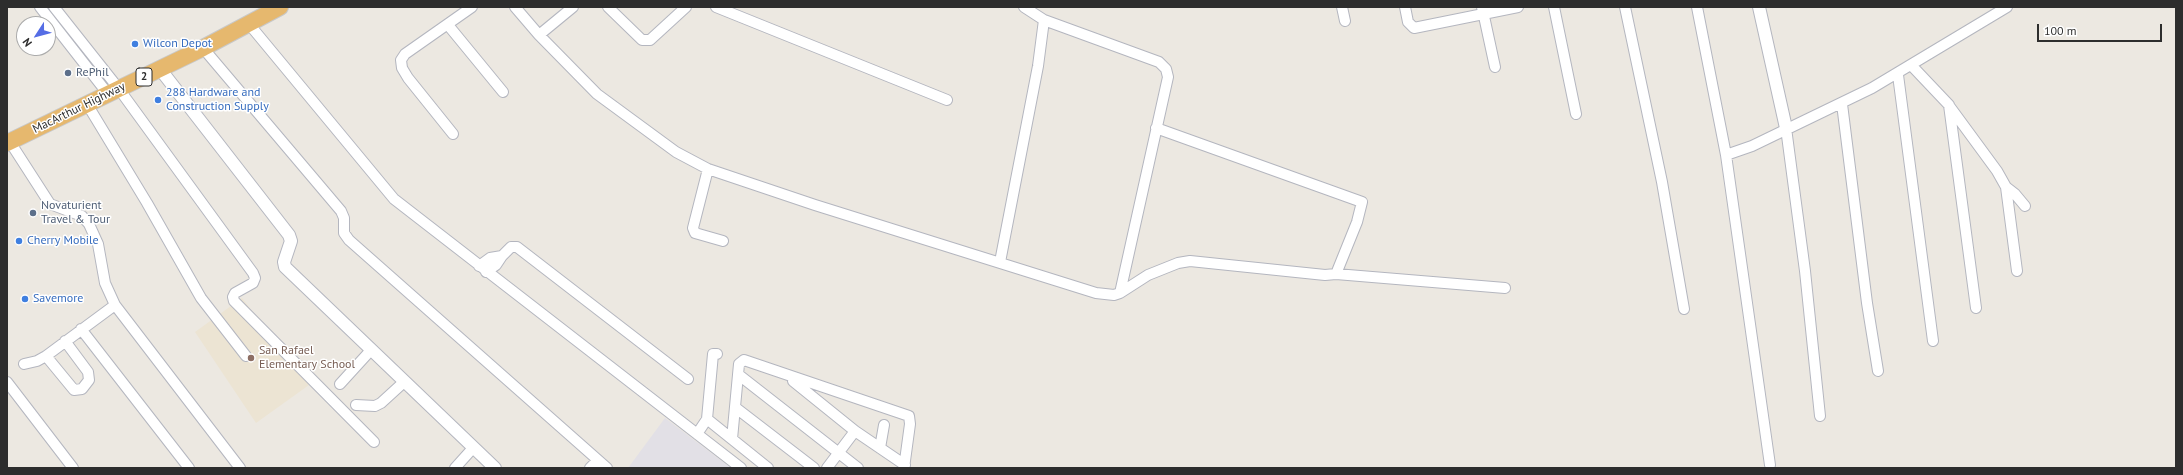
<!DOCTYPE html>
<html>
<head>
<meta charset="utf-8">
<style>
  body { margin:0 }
  #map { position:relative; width:2183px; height:475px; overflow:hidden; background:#ece8e1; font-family:"PT Sans",sans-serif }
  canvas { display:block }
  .frame { position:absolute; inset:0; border:8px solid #2d2d2d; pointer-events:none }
  .north { position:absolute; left:16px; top:16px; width:40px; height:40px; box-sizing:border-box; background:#fff; border:1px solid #ababab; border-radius:50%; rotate:234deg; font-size:11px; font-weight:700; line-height:16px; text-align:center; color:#2d2d2d }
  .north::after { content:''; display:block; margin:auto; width:14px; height:18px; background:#556de5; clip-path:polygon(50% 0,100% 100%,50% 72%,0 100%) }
  .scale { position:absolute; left:2037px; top:24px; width:125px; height:18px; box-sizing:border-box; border:2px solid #2d2d2d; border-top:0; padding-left:5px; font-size:12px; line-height:14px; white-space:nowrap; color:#2d2d2d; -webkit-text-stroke:3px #fff; paint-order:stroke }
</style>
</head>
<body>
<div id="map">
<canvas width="2183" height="475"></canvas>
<div class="frame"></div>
<div class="north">N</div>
<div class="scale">100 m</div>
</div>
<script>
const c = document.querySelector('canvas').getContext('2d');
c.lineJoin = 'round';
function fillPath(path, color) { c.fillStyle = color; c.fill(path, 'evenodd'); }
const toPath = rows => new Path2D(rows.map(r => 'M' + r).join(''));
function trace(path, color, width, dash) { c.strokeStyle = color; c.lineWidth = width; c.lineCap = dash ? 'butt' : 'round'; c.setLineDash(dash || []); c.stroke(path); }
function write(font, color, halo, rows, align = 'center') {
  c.font = font + ' "PT Sans",sans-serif'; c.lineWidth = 3; c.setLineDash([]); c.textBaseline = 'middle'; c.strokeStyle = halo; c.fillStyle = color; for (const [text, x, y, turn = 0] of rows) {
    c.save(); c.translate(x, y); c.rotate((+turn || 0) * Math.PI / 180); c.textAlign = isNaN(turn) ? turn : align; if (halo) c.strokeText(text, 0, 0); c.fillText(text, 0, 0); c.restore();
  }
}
const industrial = toPath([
  [665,418,731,468,628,468]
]);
const education = toPath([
  [242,298,309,385,256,423,195,332]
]);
const minor = toPath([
  [40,7,108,94],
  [54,7,119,89,253,273,255,278,253,283,235,293,233,297,234,301,374,442],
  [515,7,539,35,597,94,676,152,708,169,815,205,1096,293,1114,295,1120,293,1168,77,1166,69,1159,62,1044,20,1024,7],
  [608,7,642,40,650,40,686,7],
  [716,7,947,100],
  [1342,7,1345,21],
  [1405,7,1408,22,1414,28,1518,7],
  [1482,7,1495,67],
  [1554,7,1576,114],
  [1625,7,1662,182,1684,309],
  [1697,7,1726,155,1770,465],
  [249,24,394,199,741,468],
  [448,25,503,92],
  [539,35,573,7],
  [203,48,341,211,344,218,344,233,349,240,607,468],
  [1912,66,1949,105,1976,308],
  [1898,75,1933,341],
  [87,104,147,203,201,298,246,356],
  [1842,104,1867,303,1878,371],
  [1950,107,1997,171,2006,187,2017,271],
  [1786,128,1805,271,1820,416],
  [453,134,408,78,402,68,401,60,405,54,472,7],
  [10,142,50,204,82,216,89,224,98,244,105,283,115,305,240,468],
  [1726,155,1752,146,1872,88,2007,7],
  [708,169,693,228,695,233,723,241],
  [2006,187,2015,194,2025,206],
  [1000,262,1038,66,1044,20],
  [479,266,490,258,502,256],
  [486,272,496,265,502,256,511,247,517,247,688,379],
  [1336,274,1505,288],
  [1120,293,1148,275,1178,263,1190,261,1325,275,1336,274,1357,222,1362,202,1156,128],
  [81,329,189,468],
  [46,356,74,390,82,389,89,380,88,372,65,341],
  [24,364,37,361,46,356,115,305],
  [739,375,858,468],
  [793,381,855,431,905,465],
  [7,382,73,468],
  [340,384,371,350],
  [356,405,375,406,381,403,404,382],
  [736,408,814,468],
  [707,419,768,468],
  [697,434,707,419,713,354,717,354],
  [732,439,739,364,744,360,909,416,910,424,904,468],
  [880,448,884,425],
  [455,468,473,448],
  [590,468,598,460],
  [827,468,855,431]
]);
const tertiary = toPath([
  [1759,7,1786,128],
  [160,69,289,235,291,241,284,262,285,267,495,468]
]);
const trunk = toPath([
  [7,143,203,48,280,7]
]);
const markers = [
  [135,44,4,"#3f7fe0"],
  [68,73,4,"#5c6f8a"],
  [158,100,4,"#3f7fe0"],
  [33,213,4,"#5c6f8a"],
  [19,241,4,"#3f7fe0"],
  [25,299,4,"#3f7fe0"],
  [251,358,4,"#8d6e63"]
];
const shields = [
  [144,77,16]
];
const shieldNames = [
  ["2",144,77]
];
const shopNames = [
  ["Wilcon Depot",143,44],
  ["288 Hardware and",166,93],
  ["Construction Supply",166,107],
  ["Cherry Mobile",27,241],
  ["Savemore",33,299]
];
const serviceNames = [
  ["RePhil",76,73],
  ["Novaturient",41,206],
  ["Travel & Tour",41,220]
];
const streetNames = [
  ["MacArthur Highway",79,108,-26]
];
const educationNames = [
  ["San Rafael",259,351],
  ["Elementary School",259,365]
];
fillPath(industrial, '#e2e0e6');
fillPath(education, '#ece4d3');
trace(minor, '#b4b6bf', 12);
trace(tertiary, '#b4b6bf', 14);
trace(trunk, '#c8c8c8', 18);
trace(minor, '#fff', 10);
trace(tertiary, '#fff', 12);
trace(trunk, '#e6b86e', 16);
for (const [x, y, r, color] of markers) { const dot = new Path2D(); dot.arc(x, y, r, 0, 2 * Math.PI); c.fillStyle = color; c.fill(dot); trace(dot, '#fff', 1.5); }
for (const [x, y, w] of shields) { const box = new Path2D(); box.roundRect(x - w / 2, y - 9, w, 18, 3); c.fillStyle = '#fff'; c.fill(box); trace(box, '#2d2d2d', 1); }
write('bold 11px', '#2d2d2d', null, shieldNames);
write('12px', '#366cbe', '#fff', shopNames, 'left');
write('12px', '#4e5e75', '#fff', serviceNames, 'left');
write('12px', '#2d2d2d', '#fff', streetNames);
write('12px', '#785e54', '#fff', educationNames, 'left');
</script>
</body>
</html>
